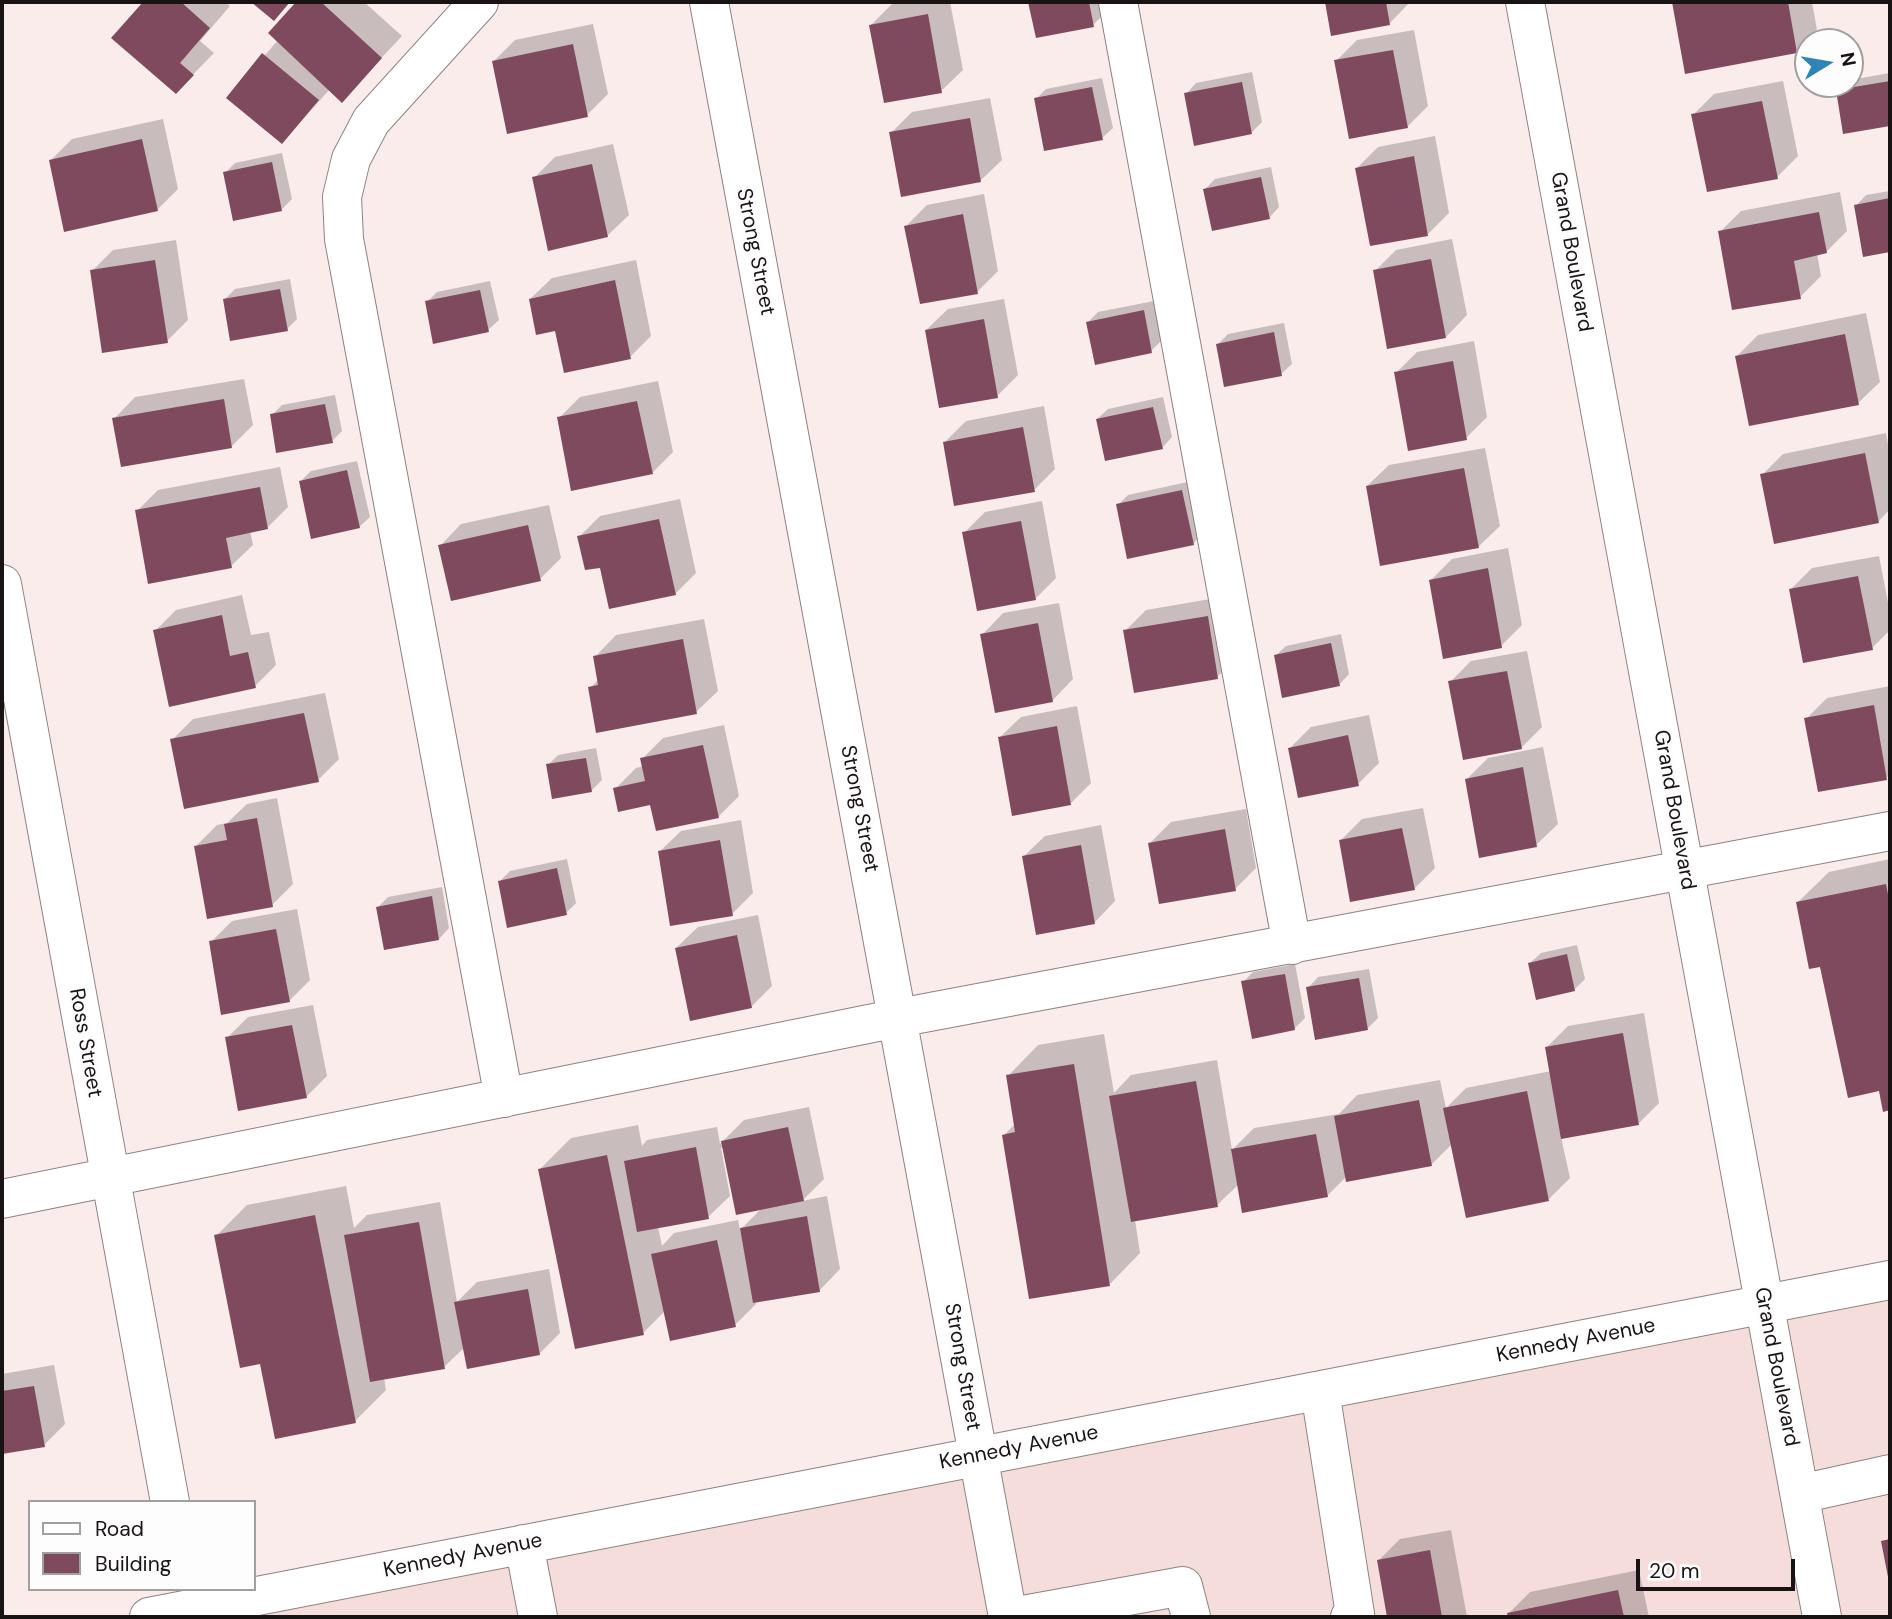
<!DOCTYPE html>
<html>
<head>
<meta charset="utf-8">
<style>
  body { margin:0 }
  #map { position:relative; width:1892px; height:1619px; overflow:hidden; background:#faeceb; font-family:"DM Sans",sans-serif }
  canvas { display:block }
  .frame { position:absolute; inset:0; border:4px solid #191413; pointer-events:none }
  .legend { position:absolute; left:28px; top:1500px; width:228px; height:91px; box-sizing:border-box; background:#fdfdfd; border:2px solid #a2a09f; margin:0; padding:9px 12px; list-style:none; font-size:21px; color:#191413 }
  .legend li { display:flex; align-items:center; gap:14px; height:35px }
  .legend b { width:35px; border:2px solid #a2a09f }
  .north { position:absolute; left:1794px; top:28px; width:70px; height:70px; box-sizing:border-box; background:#fdfdfd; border:2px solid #a2a09f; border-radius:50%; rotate:79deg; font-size:19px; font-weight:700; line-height:28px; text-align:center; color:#191413 }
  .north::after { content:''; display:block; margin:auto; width:24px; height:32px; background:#2e84b3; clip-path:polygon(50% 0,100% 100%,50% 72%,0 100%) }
  .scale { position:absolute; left:1636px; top:1559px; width:159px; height:32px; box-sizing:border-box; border:4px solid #191413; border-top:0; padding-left:9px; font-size:21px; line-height:24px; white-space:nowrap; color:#191413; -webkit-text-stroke:5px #fdfdfd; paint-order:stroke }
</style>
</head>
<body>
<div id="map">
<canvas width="1892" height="1619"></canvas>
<div class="frame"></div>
<ul class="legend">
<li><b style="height:9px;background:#fff"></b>Road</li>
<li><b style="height:19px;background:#7f495e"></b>Building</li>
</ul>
<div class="north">N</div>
<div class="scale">20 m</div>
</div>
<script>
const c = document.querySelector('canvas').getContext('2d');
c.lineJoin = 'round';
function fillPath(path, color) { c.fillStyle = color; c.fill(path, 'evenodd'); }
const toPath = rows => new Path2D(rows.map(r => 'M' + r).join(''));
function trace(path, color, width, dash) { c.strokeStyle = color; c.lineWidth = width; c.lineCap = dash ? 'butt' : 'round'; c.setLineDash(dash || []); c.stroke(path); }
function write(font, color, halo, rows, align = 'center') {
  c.font = font + ' "DM Sans",sans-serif'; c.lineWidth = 7; c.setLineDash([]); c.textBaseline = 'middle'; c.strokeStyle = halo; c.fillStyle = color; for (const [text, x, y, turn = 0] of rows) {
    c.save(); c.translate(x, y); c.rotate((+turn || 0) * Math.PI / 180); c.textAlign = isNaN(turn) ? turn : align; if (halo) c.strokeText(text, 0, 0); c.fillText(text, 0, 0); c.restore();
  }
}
const built = toPath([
  [1890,1295,1890,1617,238,1617]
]);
const shadow = toPath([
  [146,2,225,2,230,6,200,41,214,53,176,92,114,38],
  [299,2,364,2,402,36,342,100,330,89,282,142,229,97,278,40,270,33],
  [905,2,950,2,963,70,941,91,871,25,892,4],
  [1030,2,1101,2,1103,15,1093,25,1037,36],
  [1327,2,1410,2,1389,24,1333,34],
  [1674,2,1812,2,1817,30,1796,51,1687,72],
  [593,24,608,94,587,115,494,61,515,40],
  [1414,30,1428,106,1407,127,1336,61,1357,40],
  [1252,72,1262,122,1251,133,1186,94,1196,83],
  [1890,73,1890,124,1844,132,1838,90,1844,84,1850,84,1850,80],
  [1102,78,1113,128,1102,138,1036,99,1046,89],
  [1783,81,1798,156,1777,177,1693,115,1714,94],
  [990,98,1002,160,980,181,891,133,912,112],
  [163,119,178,189,157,210,51,160,72,139],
  [1435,136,1449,213,1428,234,1357,168,1378,147],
  [613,144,629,215,607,236,534,178,555,157],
  [282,153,292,199,282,209,225,173,235,163],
  [1271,167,1279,207,1269,218,1205,189,1215,179],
  [1890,191,1890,250,1864,255,1856,206,1866,195],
  [1840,192,1847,231,1826,252,1817,254,1821,276,1800,297,1720,232,1741,211],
  [984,194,998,271,977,292,906,226,927,205],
  [1452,239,1467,315,1446,337,1375,271,1396,250],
  [176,240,188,320,167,341,92,271,113,250],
  [636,260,651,336,630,357,530,299,552,278],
  [290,279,297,319,287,329,225,299,235,289],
  [490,281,499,320,488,330,427,302,437,292],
  [1004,299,1018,375,997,396,926,330,948,309],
  [1154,301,1161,341,1151,351,1088,322,1098,312],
  [1866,313,1880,382,1858,403,1737,356,1758,335],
  [1284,323,1292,364,1281,374,1218,344,1228,334],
  [1474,341,1487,417,1466,438,1396,373,1417,352],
  [244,379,253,425,232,446,114,419,135,397],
  [658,381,673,452,652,473,559,418,580,397],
  [335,395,342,431,332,441,272,415,282,405],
  [1163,397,1172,437,1162,448,1097,419,1108,409],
  [1044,406,1055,469,1034,490,945,442,966,421],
  [1886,433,1890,456,1890,509,1878,522,1762,475,1783,454],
  [1485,448,1500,526,1478,547,1367,486,1389,465],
  [357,461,370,517,359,527,301,481,311,471],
  [280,467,288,507,267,528,250,531,253,545,231,566,137,511,158,490],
  [1192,481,1203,533,1193,544,1118,505,1128,495],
  [680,499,696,573,675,594,601,566,579,537,600,516],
  [1042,501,1056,578,1035,599,964,533,985,512],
  [549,505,561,558,540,579,440,546,461,524],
  [1508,548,1522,625,1501,646,1431,580,1452,559],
  [1879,556,1890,613,1890,630,1872,648,1791,589,1812,568],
  [242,595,251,635,269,632,276,665,255,686,155,631,176,610],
  [1228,596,1238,656,1217,677,1125,631,1146,610],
  [1059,603,1073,679,1052,701,982,635,1003,613],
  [704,619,718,691,696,712,590,688,599,679,595,657,616,635],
  [1341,634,1349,674,1339,685,1275,656,1286,646],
  [1527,651,1542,727,1521,748,1450,682,1471,661],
  [1890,686,1890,774,1886,778,1806,719,1827,698],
  [325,693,339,759,318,780,172,740,193,719],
  [1077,706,1091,783,1070,804,999,738,1021,717],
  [1369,715,1379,763,1358,784,1290,748,1311,727],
  [724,725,739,796,718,817,652,803,615,789,636,768,644,766,642,759,663,738],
  [1543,747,1558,824,1536,845,1467,779,1488,758],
  [596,748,602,780,591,791,548,765,558,755],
  [277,798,293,884,272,905,196,846,217,825,227,823,247,804],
  [1423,808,1435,868,1414,889,1341,840,1362,819],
  [1246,809,1256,868,1235,889,1150,843,1171,822],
  [741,820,753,893,732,914,659,852,681,831],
  [1101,825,1115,901,1094,923,1023,857,1045,836],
  [567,859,576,903,566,913,500,881,510,871],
  [1890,859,1890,1108,1885,1110,1881,1089,1798,902,1829,872],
  [442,887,449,928,439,939,378,907,388,897],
  [297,909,310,980,289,1001,211,942,232,921],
  [758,915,772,986,751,1007,676,948,698,927],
  [1577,945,1585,979,1574,990,1530,963,1541,953],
  [1295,964,1305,1018,1294,1029,1243,982,1253,972],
  [1369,969,1378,1018,1367,1029,1308,988,1318,977],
  [313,1005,327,1076,306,1097,227,1038,248,1017],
  [1644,1013,1659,1103,1638,1124,1561,1137,1570,1178,1549,1199,1452,1144,1431,1165,1347,1176,1327,1196,1239,1184,1217,1205,1135,1220,1140,1253,1110,1284,1004,1135,1015,1124,1008,1076,1038,1045,1104,1034,1114,1093,1131,1075,1217,1060,1232,1150,1254,1128,1339,1114,1357,1095,1440,1080,1446,1108,1466,1088,1551,1071,1547,1047,1568,1026],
  [809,1107,824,1179,802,1201,827,1196,840,1269,819,1291,755,1301,756,1304,735,1325,665,1311,643,1333,540,1169,571,1138,638,1125,642,1146,647,1140,717,1127,720,1144,744,1120],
  [724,1147,762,1208,740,1230,738,1220,674,1233,662,1246,658,1227,708,1217,730,1196,721,1148],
  [346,1186,354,1228,367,1215,440,1202,457,1302,477,1282,549,1269,560,1333,539,1354,465,1347,444,1367,384,1378,386,1390,355,1421,262,1362,216,1236,247,1205],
  [54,1365,65,1424,44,1445,2,1452,2,1374],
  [1451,1530,1467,1617,1389,1617,1379,1560,1400,1539],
  [1639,1570,1649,1617,1510,1617,1509,1613,1530,1592]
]);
const building = toPath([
  [143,2,181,2,210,28,180,63,194,75,176,94,111,38],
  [251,2,290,2,274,21],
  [296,2,321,2,382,58,342,103,268,33],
  [1028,2,1089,2,1094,27,1036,38],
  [1325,2,1386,2,1390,25,1331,36],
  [1672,2,1788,2,1797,53,1685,74],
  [928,14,942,93,884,103,869,25],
  [573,44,588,117,507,134,492,61],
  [1393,50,1408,128,1349,139,1334,60],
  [262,53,319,100,282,144,226,98],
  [1890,81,1890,126,1843,134,1836,90],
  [1242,82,1252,134,1194,146,1184,93],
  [1092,87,1103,140,1044,151,1034,98],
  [1762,101,1778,179,1707,192,1691,114],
  [970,118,981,182,901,197,889,132],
  [142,139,158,211,64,232,49,160],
  [1414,156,1428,236,1370,246,1355,168],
  [272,162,282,211,233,221,223,172],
  [592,164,608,237,548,251,532,177],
  [1261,177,1270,219,1212,231,1203,189],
  [1890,198,1890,252,1863,257,1854,205],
  [1819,212,1827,253,1794,261,1801,299,1732,310,1718,231],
  [963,214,978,294,920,304,904,226],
  [1431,259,1446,338,1387,349,1373,270],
  [155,260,168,343,102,353,90,270],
  [615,280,631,359,564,373,555,331,536,335,529,299],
  [280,289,288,331,230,341,223,299],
  [480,290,489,332,433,344,425,301],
  [1144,310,1152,353,1095,365,1086,322],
  [984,319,998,398,939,408,925,330],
  [1274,332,1282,376,1224,387,1216,344],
  [1845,334,1859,405,1749,426,1735,356],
  [1453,361,1467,440,1408,451,1394,372],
  [224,399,232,448,121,467,112,418],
  [637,401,653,474,571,491,557,417],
  [325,404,333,443,276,453,270,414],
  [1153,407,1163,449,1105,461,1096,419],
  [1023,427,1035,492,954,506,943,442],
  [1865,453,1879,523,1774,544,1760,474],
  [1464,468,1479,548,1380,566,1366,486],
  [347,470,360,528,311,539,299,481],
  [260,487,268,529,226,538,232,568,148,584,135,510],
  [1182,490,1194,545,1127,559,1116,504],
  [659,519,676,595,609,609,600,568,585,570,577,536],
  [1021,521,1036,600,977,611,962,532],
  [528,525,541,581,451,601,438,545],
  [1488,568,1502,648,1443,659,1429,580],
  [1858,576,1873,650,1803,663,1789,589],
  [222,615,230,656,248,652,256,688,169,707,153,630],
  [1208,616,1218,679,1134,693,1123,630],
  [1038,623,1053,702,995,713,980,634],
  [683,639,697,714,596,733,588,687,598,685,593,656],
  [1331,643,1340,686,1282,698,1274,655],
  [1507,671,1522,749,1463,760,1448,681],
  [1874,705,1887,780,1818,792,1804,718],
  [304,713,319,782,184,809,170,739],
  [1057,726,1071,805,1012,816,998,737],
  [1348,735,1359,786,1298,798,1288,748],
  [703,745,719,818,656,831,650,805,618,812,613,788,645,781,640,758],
  [586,758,592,792,552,799,546,764],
  [1523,767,1537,847,1479,858,1465,779],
  [257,818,273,907,207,919,194,846,227,840,224,824],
  [1402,828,1415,890,1350,902,1339,840],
  [1225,829,1236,891,1159,904,1148,843],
  [720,840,733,916,670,926,658,851],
  [1081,845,1095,924,1036,935,1022,856],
  [557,868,567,915,507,928,498,881],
  [1886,884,1890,905,1890,1110,1883,1112,1879,1091,1848,1098,1820,967,1809,969,1796,902],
  [432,896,439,940,384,950,376,907],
  [276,929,290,1002,221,1015,209,941],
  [737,935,752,1008,690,1021,675,948],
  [1567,954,1575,991,1536,1000,1528,963],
  [1285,974,1295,1030,1252,1039,1241,981],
  [1359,978,1368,1030,1315,1040,1306,987],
  [292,1025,307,1098,238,1111,225,1037],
  [1623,1033,1639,1125,1561,1139,1545,1047],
  [1074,1064,1110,1286,1029,1299,1002,1135,1015,1132,1006,1075],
  [1196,1081,1218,1207,1131,1222,1109,1096],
  [1527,1091,1549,1201,1466,1218,1443,1108],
  [1419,1100,1432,1166,1346,1182,1334,1116],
  [788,1127,804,1201,736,1215,721,1141],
  [1316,1134,1328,1197,1242,1213,1231,1149],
  [696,1147,709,1219,637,1232,624,1161],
  [607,1155,644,1335,575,1349,538,1169],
  [315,1215,356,1423,275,1439,260,1364,240,1368,214,1235],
  [807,1216,820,1292,753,1303,740,1228],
  [419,1222,445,1369,370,1382,344,1235],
  [717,1240,736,1327,670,1341,651,1254],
  [528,1289,540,1355,467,1369,454,1302],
  [34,1386,45,1447,2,1454,2,1391],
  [1890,1539,1890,1581,1889,1582,1881,1541],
  [1430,1550,1442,1617,1387,1617,1377,1560],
  [1618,1590,1624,1617,1508,1617,1507,1613]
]);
const minor = toPath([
  [479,2,371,121,351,159,342,197,344,239,504,1098],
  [709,2,1008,1617],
  [1118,2,1292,945],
  [1525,2,1822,1617],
  [2,584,170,1502],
  [2,1199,898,1018,1890,831],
  [1320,1391,1355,1614,1350,1617],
  [1800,1494,1890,1474],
  [524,1544,538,1617],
  [149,1617,1890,1280],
  [1012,1617,1183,1586,1191,1617]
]);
const streetNames = [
  ["Strong Street",755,252,79],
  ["Grand Boulevard",1571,252,80],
  ["Strong Street",859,809,79],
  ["Grand Boulevard",1674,810,80],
  ["Ross Street",85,1043,80],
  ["Kennedy Avenue",1576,1341,-11],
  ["Strong Street",962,1367,80],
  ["Grand Boulevard",1776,1367,79],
  ["Kennedy Avenue",1019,1448,-11],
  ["Kennedy Avenue",463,1556,-11]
];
fillPath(built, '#f4dddb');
fillPath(shadow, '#0003');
fillPath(building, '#7f495e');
trace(minor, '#8f8280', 40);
trace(minor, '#fff', 38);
write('21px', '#191413', '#fdfdfd', streetNames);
</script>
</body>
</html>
